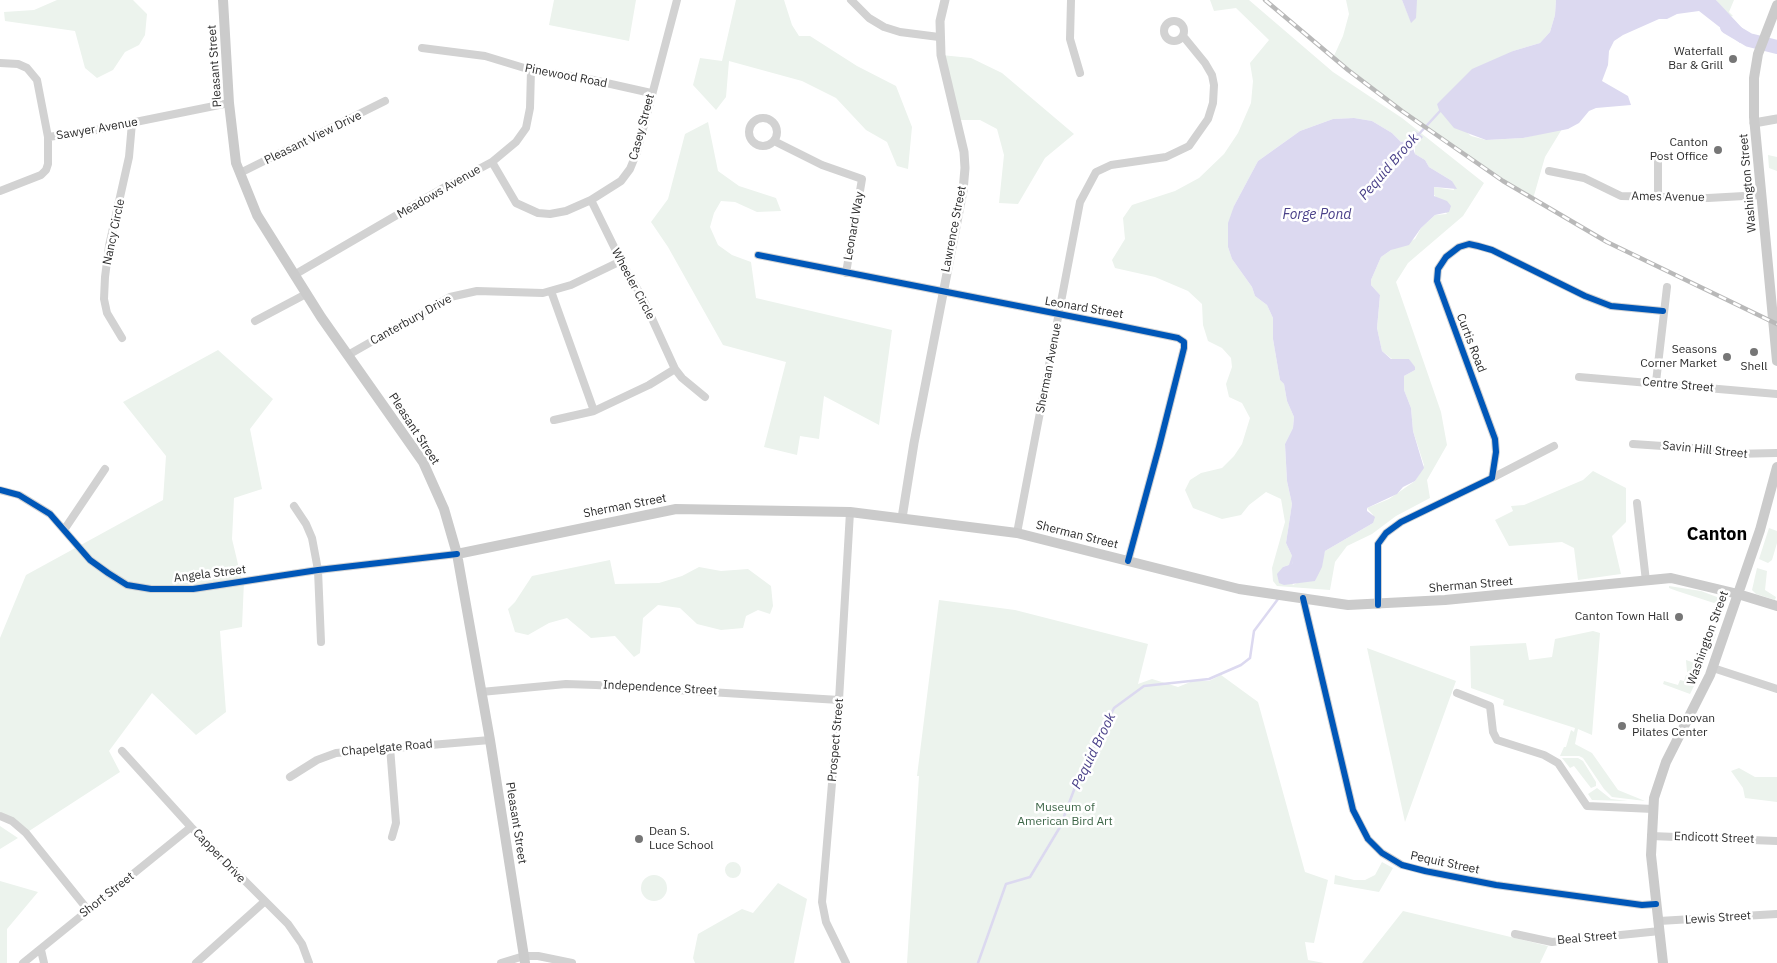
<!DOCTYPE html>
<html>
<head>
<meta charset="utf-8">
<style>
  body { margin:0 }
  canvas { display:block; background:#fff }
</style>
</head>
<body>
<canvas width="1777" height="963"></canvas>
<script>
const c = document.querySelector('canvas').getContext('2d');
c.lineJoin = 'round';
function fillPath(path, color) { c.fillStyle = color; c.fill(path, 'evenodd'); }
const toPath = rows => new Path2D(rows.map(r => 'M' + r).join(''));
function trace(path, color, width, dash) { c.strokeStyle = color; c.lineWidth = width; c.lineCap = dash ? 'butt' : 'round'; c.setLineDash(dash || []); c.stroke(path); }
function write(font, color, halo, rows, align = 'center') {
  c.font = font + ' "IBM Plex Sans",sans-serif'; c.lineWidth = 5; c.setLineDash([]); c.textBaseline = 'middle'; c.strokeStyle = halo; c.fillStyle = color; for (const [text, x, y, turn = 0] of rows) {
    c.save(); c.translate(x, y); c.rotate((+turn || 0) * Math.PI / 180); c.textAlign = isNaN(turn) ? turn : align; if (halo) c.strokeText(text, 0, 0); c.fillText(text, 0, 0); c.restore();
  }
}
const green = toPath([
  [57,0,133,0,147,14,145,35,139,45,125,52,113,70,97,78,85,68,75,31,5,21,4,12,34,10],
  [554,0,636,0,629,41,549,25],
  [736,0,784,0,792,25,799,36,810,36,857,66,896,86,912,127,908,169,897,166,887,142,866,130,836,98,802,81,729,61,726,97,716,110,693,85,700,58,722,61],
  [1210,0,1249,0,1333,72,1402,118,1484,183,1463,216,1408,263,1396,282,1441,412,1447,445,1427,480,1430,498,1396,516,1372,534,1347,546,1335,562,1330,590,1277,586,1273,581,1272,568,1285,522,1281,499,1266,492,1249,505,1241,515,1222,519,1193,508,1185,490,1190,480,1201,473,1222,468,1234,456,1242,444,1250,418,1242,403,1229,397,1226,384,1232,367,1231,358,1222,348,1208,341,1203,325,1202,304,1188,291,1155,277,1115,268,1112,260,1125,239,1123,218,1132,205,1175,191,1199,178,1224,154,1238,133,1251,103,1253,81,1250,63,1269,40,1236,8,1214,11],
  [1354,118,1372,121,1392,133,1401,142,1407,141,1415,131,1415,154,1425,160,1429,167,1452,181,1454,190,1434,187,1433,193,1447,214,1435,215,1421,228,1415,239,1391,250,1381,257,1371,280,1371,285,1380,295,1377,328,1382,351,1392,359,1409,359,1415,370,1404,376,1404,390,1411,408,1413,431,1424,465,1415,481,1389,499,1367,508,1373,515,1373,523,1325,551,1315,581,1301,581,1293,585,1283,567,1292,564,1293,558,1286,543,1292,504,1287,481,1285,444,1293,428,1294,417,1287,401,1284,384,1280,380,1273,339,1273,318,1267,305,1255,296,1252,287,1232,259,1228,247,1234,206,1258,161,1300,131,1333,119],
  [1346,0,1402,0,1411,22,1417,0,1556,0,1555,15,1550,32,1540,43,1513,51,1454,89,1437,104,1471,136,1486,140,1523,138,1562,129,1545,157,1533,199,1457,151,1333,58,1343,36,1349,14],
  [1716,0,1734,0,1729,12,1733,16,1729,17],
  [941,55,971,58,1002,73,1074,134,1045,158,1018,204,999,203,1004,155,997,129,980,120,956,120],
  [708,122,718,171,739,186,776,198,781,211,757,212,735,202,721,201,714,213,710,227,718,245,732,255,751,262,756,298,892,330,879,425,824,396,819,439,800,436,797,455,764,447,786,362,723,345,668,247,651,222,668,199,685,134],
  [1768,155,1777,157,1777,171,1769,168],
  [218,350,273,399,250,429,262,489,234,498,232,539,242,581,244,581,242,627,220,631,226,712,196,735,152,693,109,751,120,772,26,833,0,816,0,638,26,575,163,500,166,456,123,402],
  [1593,471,1626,488,1626,522,1612,536,1621,574,1578,580,1574,548,1562,542,1509,546,1495,520,1513,511,1511,506,1524,505,1583,480],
  [1769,528,1777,531,1777,543,1772,560,1768,563,1759,559],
  [610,560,615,584,659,583,682,576,699,567,721,571,748,569,771,586,773,606,770,614,758,610,746,616,743,628,721,630,697,624,680,608,658,605,643,618,640,653,634,657,615,636,591,638,567,618,549,623,528,635,515,632,508,609,515,602,532,576],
  [1757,568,1767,571,1765,590,1776,597,1775,600,1756,594,1752,590],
  [1669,586,1701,591,1717,597,1718,601,1714,603,1677,591,1669,588],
  [939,600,1015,610,1148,644,1138,684,1152,679,1178,687,1193,681,1209,681,1221,675,1258,702,1305,872,1328,880,1314,943,1305,942,1308,960,1324,963,907,963,919,776,917,776],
  [1722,600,1724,604,1719,623,1712,621,1716,608],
  [1593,631,1600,633,1592,735,1578,729,1575,744,1592,753,1618,790,1645,801,1612,797,1604,789,1583,758,1579,756,1560,756,1564,747,1566,747,1571,730,1574,732,1575,728,1503,705,1504,700,1471,688,1470,646,1526,643,1529,660,1552,657,1555,639],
  [1708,631,1716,634,1711,648,1706,643],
  [1367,648,1456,681,1405,822],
  [1686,660,1704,666,1699,676,1687,672],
  [1686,675,1698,678,1690,694,1663,684,1664,681,1678,685,1680,680,1684,681],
  [1562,758,1578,758,1583,761,1596,782,1596,786,1591,788,1574,766,1570,768],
  [1739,768,1755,777,1777,777,1777,802,1745,798,1743,788,1731,771],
  [1597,788,1611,799,1628,801,1592,800,1588,794],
  [0,826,18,838,0,849],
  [1382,862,1393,868,1379,892,1334,884,1335,875,1354,880,1365,880,1375,875],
  '725 870a8 8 0 1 1 16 0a8 8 0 1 1-16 0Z',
  '641 888a13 13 0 1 1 26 0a13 13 0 1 1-26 0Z',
  [0,881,38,892,7,929,7,963,0,963],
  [778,883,807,899,794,963,695,963,693,958,698,934,742,909,753,913],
  [1403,911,1548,946,1540,963,1362,963]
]);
const water = toPath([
  [1402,0,1417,0,1416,18,1411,23],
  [1556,0,1716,0,1744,30,1740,43,1699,11,1677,14,1667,19,1659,19,1623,35,1614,41,1609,51,1608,65,1602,81,1628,96,1631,105,1596,108,1589,111,1579,123,1568,129,1523,138,1486,140,1454,128,1439,110,1437,104,1472,69,1513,51,1540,43,1550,32,1555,15],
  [1354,118,1372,121,1392,133,1401,142,1407,141,1415,131,1418,133,1423,137,1413,148,1415,154,1425,160,1429,167,1452,181,1457,189,1434,187,1434,196,1447,201,1451,206,1449,212,1435,215,1421,228,1409,245,1391,250,1381,257,1371,280,1371,285,1380,295,1377,328,1382,351,1391,359,1409,359,1415,367,1415,370,1404,376,1404,390,1411,408,1413,431,1424,468,1415,481,1403,487,1397,494,1367,508,1367,511,1375,517,1373,523,1325,551,1322,567,1315,581,1284,585,1279,583,1277,574,1283,567,1292,564,1293,558,1286,543,1292,504,1287,481,1285,444,1293,428,1294,417,1287,401,1284,384,1280,380,1273,339,1273,318,1267,305,1255,296,1252,287,1232,259,1228,247,1228,223,1234,206,1258,161,1300,131,1333,119]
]);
const stream = toPath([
  [1418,135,1441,110],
  [1290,566,1294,554],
  [978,963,1006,884,1030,877,1060,827,1077,782,1114,708,1144,686,1209,679,1241,665,1250,658,1254,631,1278,599]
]);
const river = toPath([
  [1727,27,1749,40,1777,47]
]);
const minor = toPath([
  [851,0,869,18,884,27,900,32,939,37],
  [1071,0,1070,39,1080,73],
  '1164 31a10 10 0 1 1 20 0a10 10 0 1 1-20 0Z',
  [422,48,485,56,531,70,584,78,651,93],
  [0,63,18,64,27,68,37,80,48,137],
  '749 132a14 14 0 1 1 28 0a14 14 0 1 1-28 0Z',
  [774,141,822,165,862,179,846,273],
  [1658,155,1658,197],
  [492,162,516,203,538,213,550,214,566,211,591,200,621,181,630,169,637,152,677,0],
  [1549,171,1584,178,1621,196,1708,198,1762,195],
  [240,173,385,101],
  [0,191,41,175,46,170,48,164,48,137,91,131,229,103],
  [591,200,621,261,643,299,675,369,682,378,705,397],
  [758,255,1110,324,1178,338,1184,342,1184,348,1159,447,1128,561],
  [294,275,445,187,492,162,516,142,526,128,530,108,531,70],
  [551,291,594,411],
  [255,321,306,294],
  [122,338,107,313,104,299,105,277,109,246,129,157,132,123],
  [348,355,450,297,477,291,543,293,571,285,621,261],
  [1579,377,1777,394],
  [1656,382,1667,287],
  [554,420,594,411,649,385,675,369],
  [1633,444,1692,448,1732,454,1777,453],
  [1492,478,1554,446],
  [0,490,19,495,50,514,90,560,108,573,127,585,151,589,193,589,318,570,457,554],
  [1637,503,1646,581],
  [294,506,306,524,312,538,318,570,321,642],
  [64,530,105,469],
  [1017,533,1080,202,1096,172,1111,165,1166,157,1189,146,1208,119,1213,103,1214,85,1212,75,1205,63,1183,36],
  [1303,598,1353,810,1368,839,1382,853,1402,865,1425,871,1496,885,1642,905,1656,904],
  [1378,605,1378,544,1386,533,1401,522,1492,478,1496,452,1495,439,1437,281,1438,269,1446,257,1459,247,1469,244,1478,246,1492,250,1585,296,1611,306,1663,311],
  [1713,668,1777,689],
  [481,692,566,684,596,685,839,700],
  [1457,693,1490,706,1493,732,1497,740,1544,755,1558,763,1587,806,1653,809],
  [390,747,396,823,392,837],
  [122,751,191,827,288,924,302,944,309,963],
  [290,777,317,760,336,753,490,740],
  [0,816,12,821,26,833,88,910],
  [1651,836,1777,841],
  [1659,921,1777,914],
  [1515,934,1552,942,1660,931],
  [41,950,44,963],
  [23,963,191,827],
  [196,963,264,902],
  [501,963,524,956,538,956,572,963],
  [846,963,826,922,822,902,839,700,850,512]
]);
const tertiary = toPath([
  [1754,123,1777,119],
  [902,518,914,443,963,191,965,168,964,152,941,55,940,21,945,0]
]);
const secondary = toPath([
  [223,0,229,103,236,163,257,215,321,317,423,462,444,509,457,554,490,740,525,963],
  [1777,5,1758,54,1754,78,1754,117,1777,361],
  [457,554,676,509,850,512,1017,533,1239,589,1348,605,1445,600,1671,578,1738,594,1777,606],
  [1663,963,1651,855,1654,798,1666,762,1710,675,1760,530,1777,467]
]);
const rail = toPath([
  [1265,0,1348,70,1402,111,1503,181,1607,242,1777,324]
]);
const cycleway = toPath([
  [758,255,1110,324,1178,338,1184,342,1184,348,1159,447,1128,561],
  [0,490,19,495,50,514,90,560,108,573,127,585,151,589,193,589,318,570,457,554],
  [1303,598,1353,810,1368,839,1382,853,1402,865,1425,871,1496,885,1642,905,1656,904],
  [1378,605,1378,544,1386,533,1401,522,1492,478,1496,452,1495,439,1437,281,1438,269,1446,257,1459,247,1469,244,1478,246,1492,250,1585,296,1611,306,1663,311]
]);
const markers = [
  [1733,59,5,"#767676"],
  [1718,150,5,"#767676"],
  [1754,352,5,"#767676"],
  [1727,357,5,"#767676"],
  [1679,617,5,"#767676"],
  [1622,726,5,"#767676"],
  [639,839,5,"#767676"]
];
const poiNames = [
  ["Waterfall",1723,52],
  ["Bar & Grill",1723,66],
  ["Canton",1708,143],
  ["Post Office",1708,157],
  ["Seasons",1717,350],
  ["Corner Market",1717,364],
  ["Shell",1754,367,"center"],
  ["Canton Town Hall",1669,617],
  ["Shelia Donovan",1632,719,"left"],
  ["Pilates Center",1632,733,"left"],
  ["Dean S.",649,832,"left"],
  ["Luce School",649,846,"left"]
];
const streetNames = [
  ["Pleasant Street",215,66,-94],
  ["Pinewood Road",566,76,11],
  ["Casey Street",642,127,-75],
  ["Sawyer Avenue",97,129,-10],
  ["Pleasant View Drive",313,138,-26],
  ["Washington Street",1748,183,-95],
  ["Meadows Avenue",439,192,-30],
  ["Ames Avenue",1668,197,1],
  ["Leonard Way",854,226,-80],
  ["Lawrence Street",954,229,-79],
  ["Nancy Circle",114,232,-78],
  ["Wheeler Circle",633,284,62],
  ["Leonard Street",1084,308,10],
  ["Canterbury Drive",411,320,-29],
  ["Curtis Road",1471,343,69],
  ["Sherman Avenue",1049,368,-79],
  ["Centre Street",1678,385,5],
  ["Pleasant Street",414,429,57],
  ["Savin Hill Street",1705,450,6],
  ["Sherman Street",625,506,-11],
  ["Sherman Street",1077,535,14],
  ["Angela Street",210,574,-7],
  ["Sherman Street",1471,585,-5],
  ["Washington Street",1708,638,-70],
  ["Independence Street",660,688,3],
  ["Prospect Street",836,740,-85],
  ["Chapelgate Road",387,748,-5],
  ["Pleasant Street",516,823,81],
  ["Endicott Street",1714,838,2],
  ["Capper Drive",219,856,46],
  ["Pequit Street",1445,863,12],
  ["Short Street",107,895,-38],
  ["Lewis Street",1718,918,-4],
  ["Beal Street",1587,938,-5]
];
const parkNames = [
  ["Museum of",1065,808],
  ["American Bird Art",1065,822]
];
const waterNames = [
  ["Pequid Brook",1389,167,-49],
  ["Forge Pond",1317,215],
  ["Pequid Brook",1094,751,-64]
];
const districtNames = [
  ["Canton",1717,535]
];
fillPath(green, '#ecf3ed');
fillPath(water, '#dcd9f0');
trace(stream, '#dcd9f0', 2.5);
trace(river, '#dcd9f0', 14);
trace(minor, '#d2d2d2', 8);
trace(tertiary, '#d2d2d2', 9);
trace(secondary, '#cbcbcb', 10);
trace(rail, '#b9b9b9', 4.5);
trace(rail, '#fff', 2.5, [8]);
trace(cycleway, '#0057b8', 6);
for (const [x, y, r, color] of markers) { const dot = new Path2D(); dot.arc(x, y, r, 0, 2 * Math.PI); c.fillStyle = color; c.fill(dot); trace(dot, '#fff', 2); }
write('12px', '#2d2d2d', '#fff', poiNames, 'right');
write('12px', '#2d2d2d', '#fff', streetNames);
write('12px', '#3e6648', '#fff', parkNames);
write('italic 14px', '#4a4189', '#fff', waterNames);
write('bold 18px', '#000', '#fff', districtNames);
</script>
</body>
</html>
